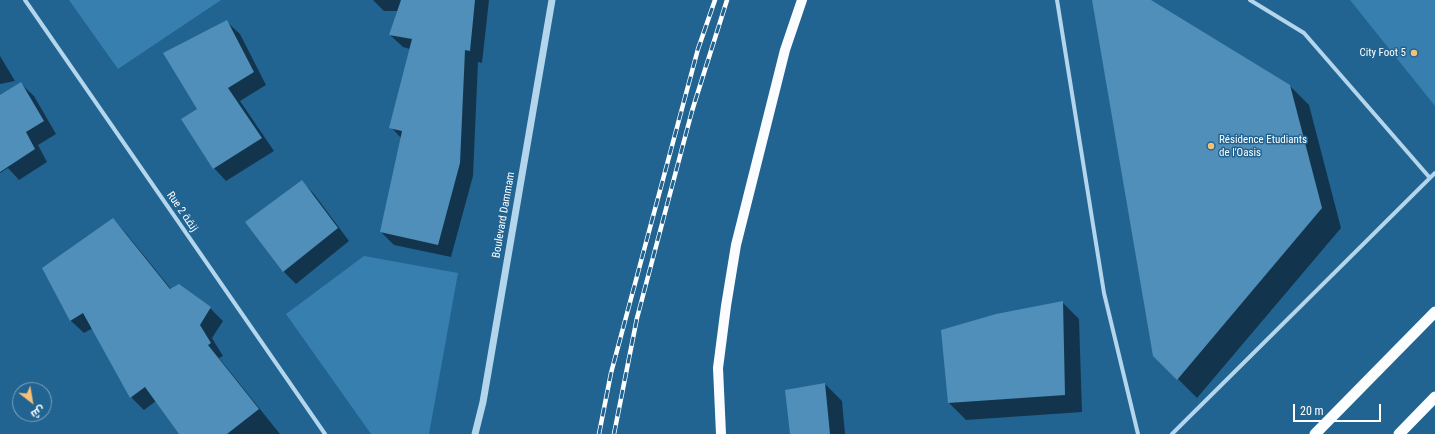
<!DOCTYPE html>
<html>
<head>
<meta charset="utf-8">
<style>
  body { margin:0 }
  #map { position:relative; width:1435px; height:434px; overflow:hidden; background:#226491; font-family:"Roboto Condensed",Cairo,sans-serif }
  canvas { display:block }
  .north { position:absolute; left:12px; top:382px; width:40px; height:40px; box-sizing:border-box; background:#226491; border:1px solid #7aa2bd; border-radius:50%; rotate:149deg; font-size:11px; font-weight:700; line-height:16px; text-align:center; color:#fff }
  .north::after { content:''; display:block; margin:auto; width:14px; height:18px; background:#f8bf76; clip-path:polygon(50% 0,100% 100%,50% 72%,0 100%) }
  .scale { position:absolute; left:1293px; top:404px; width:88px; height:18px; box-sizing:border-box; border:2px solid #fff; border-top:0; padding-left:5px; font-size:12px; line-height:14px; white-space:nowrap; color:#fff; -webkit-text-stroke:3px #226491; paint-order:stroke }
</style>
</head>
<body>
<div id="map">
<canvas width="1435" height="434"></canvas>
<div class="north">ش</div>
<div class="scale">20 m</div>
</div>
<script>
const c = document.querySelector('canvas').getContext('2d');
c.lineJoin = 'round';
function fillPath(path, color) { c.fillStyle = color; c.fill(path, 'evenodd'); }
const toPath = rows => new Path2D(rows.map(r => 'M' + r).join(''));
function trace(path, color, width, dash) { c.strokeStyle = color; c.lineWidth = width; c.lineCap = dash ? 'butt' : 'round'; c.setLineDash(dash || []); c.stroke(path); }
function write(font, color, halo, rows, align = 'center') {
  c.font = font + ' "Roboto Condensed",Cairo,sans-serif'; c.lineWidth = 3; c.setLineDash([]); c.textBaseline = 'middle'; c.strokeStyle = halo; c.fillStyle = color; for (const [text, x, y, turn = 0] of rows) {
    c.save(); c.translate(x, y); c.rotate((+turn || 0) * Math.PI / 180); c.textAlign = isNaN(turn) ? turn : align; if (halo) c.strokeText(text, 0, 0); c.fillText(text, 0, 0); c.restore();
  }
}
const green = toPath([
  [69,0,221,0,118,69],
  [1350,0,1435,0,1435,106],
  [364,256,458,273,429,434,371,434,286,314]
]);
const shadow = toPath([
  [373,0,489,0,482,63,478,62,473,176,451,257,394,245,381,232,401,138,391,127,410,49,403,47,390,35,398,11,384,11],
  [1101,0,1149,0,1289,85,1309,105,1341,228,1197,398,1154,355],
  [227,22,240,34,266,85,240,101,274,151,226,181,214,168,198,110],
  [0,56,15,81,0,84],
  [21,84,34,96,56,134,38,145,47,162,19,180,8,168,0,173,0,96],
  [302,182,314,194,349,241,296,284,284,272,247,222],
  [113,219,125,232,171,289,210,308,223,321,212,338,223,356,219,358,280,434,180,434,156,401,144,410,131,397,93,328,84,333,71,321,43,268],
  [1062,302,1079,319,1082,412,966,420,949,403],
  [825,384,842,401,845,434,791,434,786,391]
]);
const building = toPath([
  [401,0,475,0,470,51,465,50,460,163,438,245,380,232,402,131,389,128,412,39,389,35],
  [1092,0,1151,0,1290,85,1322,208,1177,380,1153,356],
  [227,20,254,72,228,88,262,138,213,169,181,119,197,109,163,53],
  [21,82,44,121,26,132,35,149,0,172,0,95],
  [302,180,338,228,283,272,245,222],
  [113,218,170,289,179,284,211,307,200,325,211,343,208,345,259,409,227,434,179,434,145,387,130,398,83,313,70,321,42,268],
  [1063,301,1065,395,948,403,941,330,996,314],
  [825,383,830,434,790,434,785,390]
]);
const minor = toPath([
  [25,0,325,434],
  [1057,0,1104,293,1138,434],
  [1250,0,1304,33,1430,178],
  [1172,434,1435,173]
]);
const tertiary = toPath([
  [475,434,483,402,552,0]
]);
const primary = toPath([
  [721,434,718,368,726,306,736,245,785,50,802,0]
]);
const trunk = toPath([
  [1315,434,1435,312],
  [1399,434,1435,397]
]);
const rail = toPath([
  [599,434,611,373,698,49,715,0],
  [614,434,637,318,692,111,727,0]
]);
const markers = [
  [1414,53,4,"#f8bf76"],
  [1211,146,4,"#f8bf76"]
];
const poiNames = [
  ["City Foot 5",1406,53],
  ["Résidence Etudiants",1219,140,"left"],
  ["de l'Oasis",1219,153,"left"]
];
const streetNames = [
  ["Rue 2 زنقة",182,212,55],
  ["Boulevard Dammam",504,215,-80]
];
fillPath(green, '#367fae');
fillPath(shadow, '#0007');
fillPath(building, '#4f8fb9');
trace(minor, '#b4d6ed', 4);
trace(tertiary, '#b4d6ed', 7);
trace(primary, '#fafcff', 10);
trace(trunk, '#fcfeff', 11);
trace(rail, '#fff', 4.5);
trace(rail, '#226491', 3, [9]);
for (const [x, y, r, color] of markers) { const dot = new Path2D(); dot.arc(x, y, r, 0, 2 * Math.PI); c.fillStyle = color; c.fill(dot); trace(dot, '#226491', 1.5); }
write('11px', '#fff', '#226491', poiNames, 'right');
write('11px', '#fff', '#226491', streetNames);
</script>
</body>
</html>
